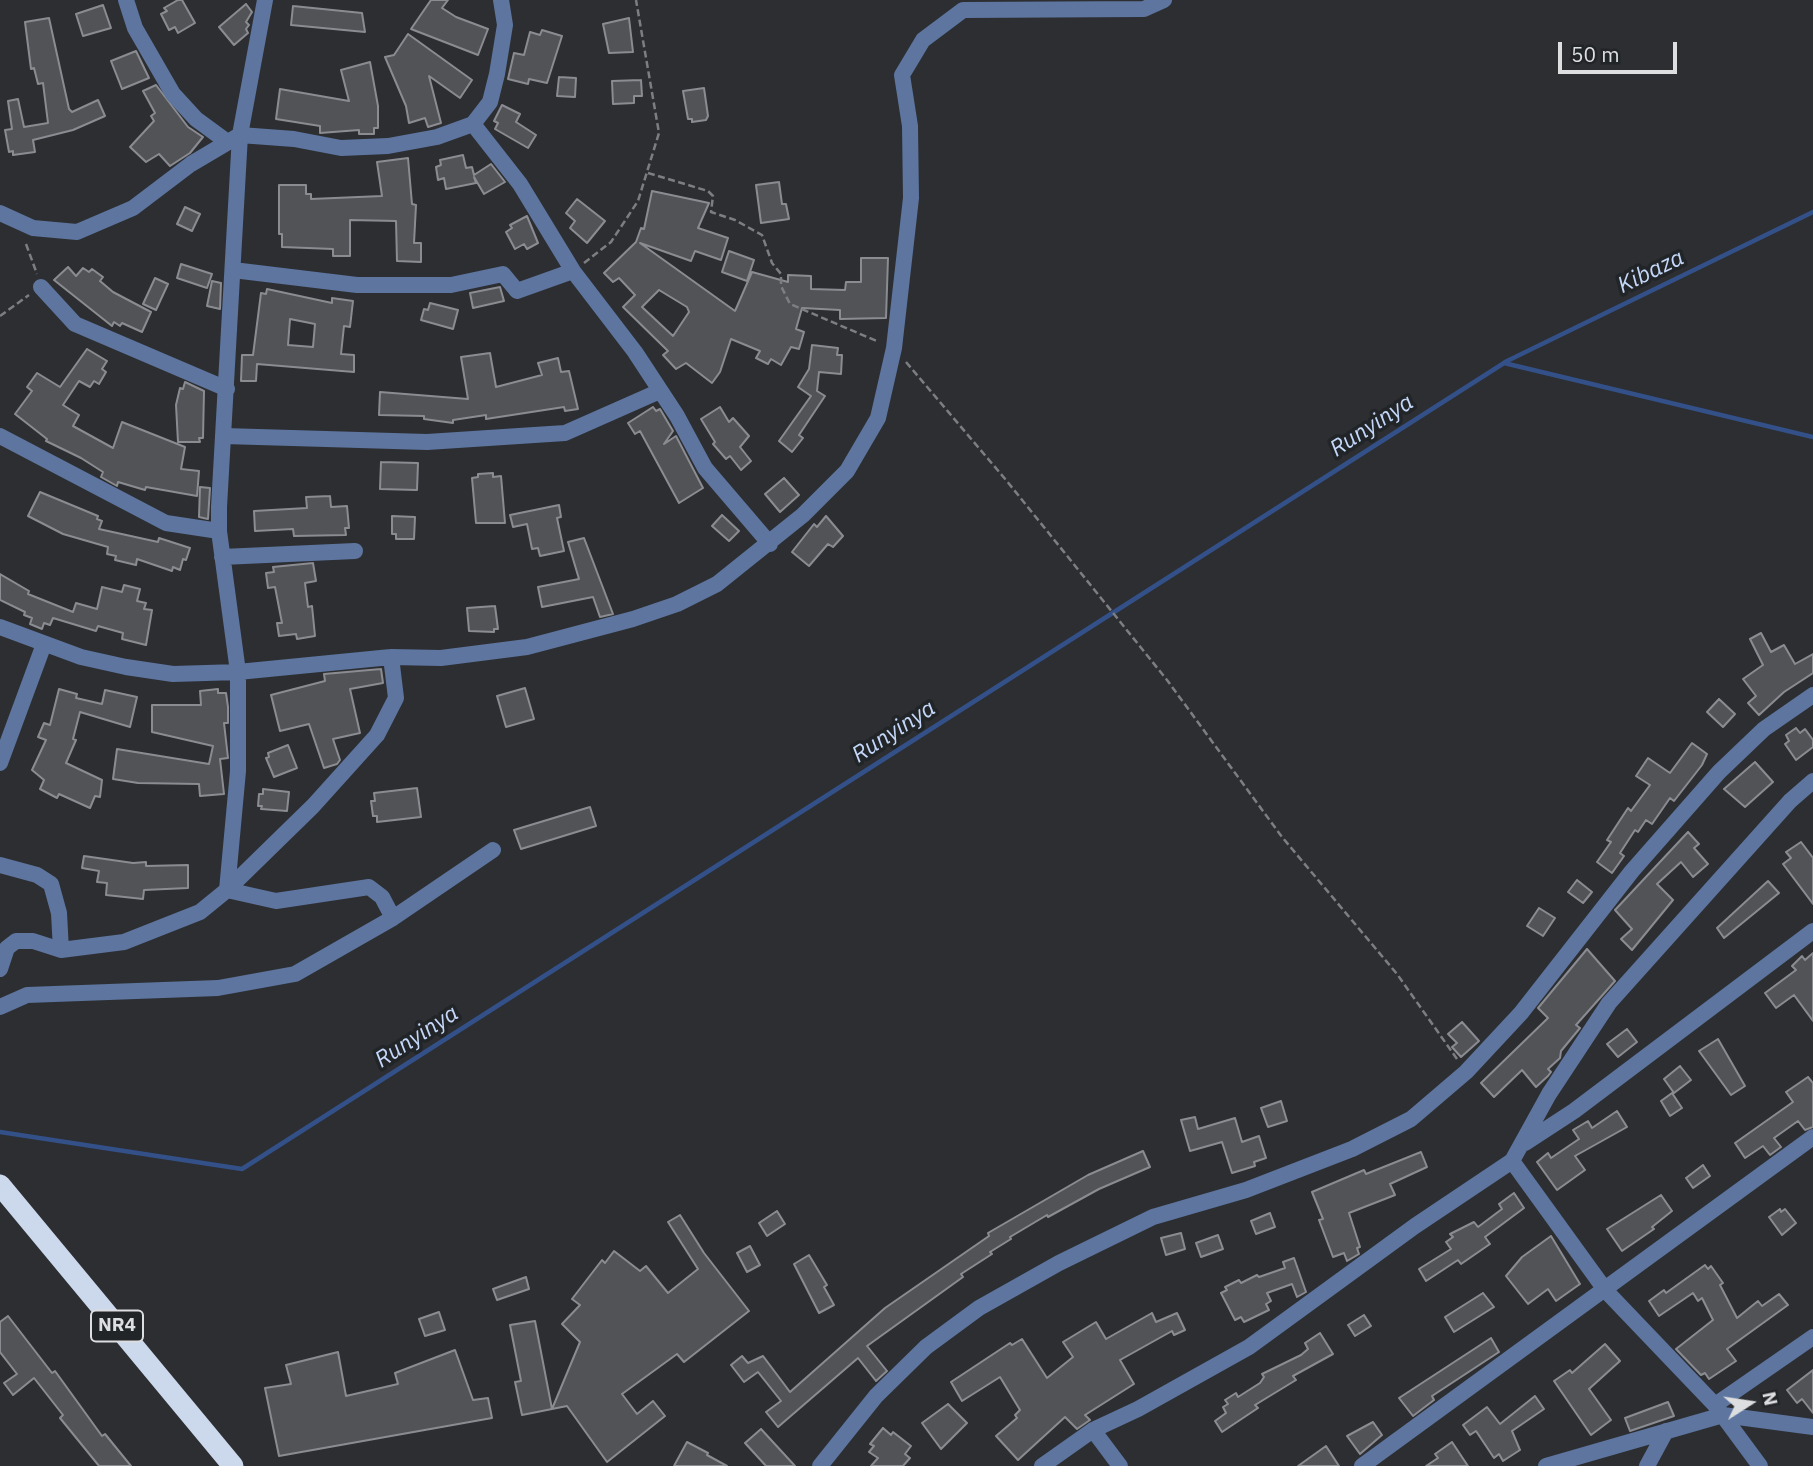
<!DOCTYPE html>
<html>
<head>
<meta charset="utf-8">
<style>
  body { margin:0 }
  #map { position:relative; width:1813px; height:1466px; overflow:hidden; background:#2c2e32; font-family:"IBM Plex Sans",sans-serif }
  canvas { display:block }
  .north { position:absolute; left:1715px; top:1368px; width:70px; height:70px; -webkit-text-stroke:5px #222528; paint-order:stroke; rotate:78deg; font-size:19px; font-weight:700; line-height:28px; text-align:center; color:#dcdee0 }
  .north::after { content:''; display:block; margin:auto; width:24px; height:32px; background:#dcdee0; clip-path:polygon(50% 0,100% 100%,50% 72%,0 100%) }
  .scale { position:absolute; left:1558px; top:42px; width:119px; height:32px; box-sizing:border-box; border:4px solid #dcdee0; border-top:0; padding-left:9px; font-size:21px; line-height:24px; white-space:nowrap; color:#dcdee0; -webkit-text-stroke:5px #222528; paint-order:stroke }
</style>
</head>
<body>
<div id="map">
<canvas width="1813" height="1466"></canvas>
<div class="north">N</div>
<div class="scale">50 m</div>
</div>
<script>
const c = document.querySelector('canvas').getContext('2d');
c.lineJoin = 'round';
const toPath = rows => new Path2D(rows.map(r => 'M' + r).join(''));
function trace(path, color, width, dash) { c.strokeStyle = color; c.lineWidth = width; c.lineCap = dash ? 'butt' : 'round'; c.setLineDash(dash || []); c.stroke(path); }
function fillPath(path, color) { c.fillStyle = color; c.fill(path, 'evenodd'); }
function write(font, color, halo, rows, align = 'center') {
  c.font = font + ' "IBM Plex Sans",sans-serif'; c.lineWidth = 7; c.setLineDash([]); c.textBaseline = 'middle'; c.strokeStyle = halo; c.fillStyle = color; for (const [text, x, y, turn = 0] of rows) {
    c.save(); c.translate(x, y); c.rotate((+turn || 0) * Math.PI / 180); c.textAlign = isNaN(turn) ? turn : align; if (halo) c.strokeText(text, 0, 0); c.fillText(text, 0, 0); c.restore();
  }
}
const stream = toPath([
  [1505,362,1813,212],
  [0,1132,242,1169,1504,363,1813,437]
]);
const building = toPath([
  [178,0,182,0,195,23,178,33,175,27,169,30,161,14,167,11,164,8,178,0],
  [431,0,448,0,442,8,456,17,488,29,478,55,411,29,431,0],
  [246,4,252,12,246,22,249,25,246,29,248,33,234,45,219,27,246,4],
  [103,5,111,28,83,36,76,14,103,5],
  [293,6,362,13,365,32,291,25,293,6],
  [49,18,69,109,72,112,98,100,105,116,73,130,33,140,35,152,13,155,13,151,9,152,5,130,12,129,8,101,18,99,24,127,48,123,43,83,38,84,34,68,31,69,25,22,49,18],
  [629,18,633,52,609,53,603,24,629,18],
  [542,30,562,36,547,83,529,79,528,84,508,79,514,53,524,55,530,32,540,35,542,30],
  [408,34,472,80,460,98,429,76,441,123,428,127,425,118,409,123,406,106,385,57,394,55,408,34],
  [136,51,149,78,122,89,111,61,136,51],
  [370,62,378,106,378,128,374,128,374,134,359,134,359,130,320,133,320,126,276,119,280,89,349,101,341,70,370,62],
  [559,77,576,78,575,97,557,96,559,77],
  [641,80,642,96,634,96,634,103,613,104,612,81,641,80],
  [156,85,188,127,203,137,190,153,170,166,159,154,146,162,130,147,154,121,151,116,155,113,143,91,156,85],
  [704,88,708,116,706,120,692,122,692,119,688,119,683,91,704,88],
  [502,105,520,114,516,122,536,135,528,148,495,129,498,123,494,121,502,105],
  [463,155,466,168,472,167,474,175,491,164,505,182,484,194,474,177,476,183,446,189,444,178,438,180,436,167,441,165,440,160,463,155],
  [408,158,412,204,416,205,414,243,421,243,421,262,397,261,396,221,350,220,350,256,333,256,333,249,282,247,282,234,279,234,279,185,306,185,306,194,311,194,311,199,382,196,377,162,408,158],
  [779,182,782,204,786,204,789,219,761,223,756,185,779,182],
  [652,191,709,203,698,228,728,238,721,260,695,251,691,261,640,243,735,311,752,272,788,282,788,275,811,276,811,289,845,290,846,282,861,282,861,258,888,258,886,318,840,319,840,310,802,308,796,329,804,332,799,349,791,347,781,365,771,359,768,364,756,358,760,351,731,339,720,372,712,383,686,363,676,369,663,355,668,351,623,307,635,295,619,278,613,282,604,273,636,242,641,228,644,229,652,191],
  [659,290,687,307,689,312,673,336,642,307,659,290],
  [577,199,605,221,587,243,570,228,575,221,566,213,577,199],
  [185,207,200,214,192,231,177,224,185,207],
  [527,216,538,243,527,249,524,244,515,249,506,232,512,228,510,225,527,216],
  [729,251,754,260,747,281,722,272,729,251],
  [181,264,212,274,207,288,177,278,181,264],
  [68,267,76,276,83,268,89,272,92,269,103,277,100,281,113,292,151,312,142,332,122,323,120,326,114,322,112,326,54,280,68,267],
  [155,278,168,284,156,310,143,304,155,278],
  [212,281,221,283,220,309,207,306,212,281],
  [500,287,504,301,473,308,470,293,500,287],
  [267,289,332,303,332,298,353,301,350,327,344,326,341,354,354,355,354,372,257,364,256,381,241,381,242,355,253,355,261,293,266,294,267,289],
  [290,319,315,324,313,347,288,345,290,319],
  [430,303,458,310,453,329,421,320,424,309,428,310,430,303],
  [812,345,838,348,837,355,842,355,841,374,819,372,817,391,825,396,799,435,803,438,792,452,779,441,811,396,798,387,809,369,812,345],
  [87,349,107,361,102,369,106,372,99,384,94,381,90,387,79,381,63,405,79,415,73,426,113,448,122,422,185,447,181,469,199,471,197,496,146,487,145,490,118,482,117,486,101,477,103,472,81,458,46,441,47,439,15,414,32,391,27,387,37,373,60,387,87,349],
  [490,353,496,387,542,375,538,363,558,358,561,372,569,371,578,409,565,411,564,407,486,419,486,415,453,420,453,423,424,419,424,416,379,415,380,392,468,399,461,357,490,353],
  [185,382,204,391,203,438,199,438,200,442,178,442,176,405,180,388,183,389,185,382],
  [653,407,656,411,660,409,673,431,664,444,676,436,703,488,679,503,640,431,635,434,628,423,653,407],
  [720,407,729,422,733,418,749,436,740,447,751,461,741,470,730,456,726,459,713,444,715,442,701,419,720,407],
  [381,462,418,463,417,490,380,489,381,462],
  [493,473,493,477,501,476,505,523,476,523,472,478,478,477,478,474,493,473],
  [784,478,799,495,780,512,765,494,784,478],
  [200,487,210,488,208,519,199,517,200,487],
  [40,492,98,516,97,519,102,521,99,529,158,542,159,538,190,548,186,560,183,559,180,570,173,567,172,571,137,559,136,565,115,560,116,556,107,554,108,547,63,534,28,516,40,492],
  [330,496,331,507,347,506,349,528,345,528,346,535,294,536,293,529,255,531,254,511,307,508,306,497,330,496],
  [559,505,561,517,557,518,564,551,540,556,538,548,532,549,527,524,513,527,510,515,559,505],
  [722,515,739,531,729,541,712,526,722,515],
  [392,516,415,517,414,539,396,539,396,534,392,534,392,516],
  [826,516,843,536,833,547,828,544,809,566,792,552,814,524,817,527,826,516],
  [584,538,613,614,600,617,593,597,542,607,538,587,579,579,568,542,584,538],
  [313,563,316,581,305,583,308,607,312,606,315,636,297,639,296,634,279,636,277,623,282,623,275,587,268,588,266,573,274,572,273,567,313,563],
  [0,574,29,591,28,594,73,612,76,603,97,609,102,587,122,592,124,585,140,589,137,601,146,603,144,609,152,610,146,645,122,639,123,633,98,626,96,631,53,618,50,625,44,623,42,629,30,624,32,618,24,615,25,612,0,600,0,574],
  [495,606,498,629,494,629,494,632,469,631,467,608,495,606],
  [1761,633,1771,652,1784,645,1795,664,1813,654,1813,673,1784,692,1759,715,1748,703,1756,696,1743,679,1763,665,1750,639,1761,633],
  [381,669,383,683,350,689,360,733,333,739,340,760,337,764,324,768,309,724,280,731,271,695,325,681,324,674,381,669],
  [525,688,534,719,506,727,497,696,525,688],
  [59,689,77,694,76,698,102,704,105,690,137,697,130,727,80,712,73,739,76,740,66,763,102,780,100,797,95,796,90,808,59,794,57,798,40,789,44,780,32,770,46,740,38,737,44,723,50,725,59,689],
  [218,689,218,693,226,693,228,707,228,723,224,723,228,758,220,759,224,794,200,796,199,784,138,783,113,779,117,749,209,764,213,746,152,732,152,705,201,705,200,691,218,689],
  [1719,699,1735,714,1723,727,1707,712,1719,699],
  [1796,728,1800,733,1805,729,1813,740,1813,747,1796,760,1785,744,1789,741,1786,735,1796,728],
  [1692,743,1707,754,1702,765,1674,801,1670,798,1652,824,1646,820,1638,832,1635,830,1620,853,1624,856,1612,873,1597,862,1611,842,1607,840,1628,808,1631,811,1650,785,1636,776,1648,758,1670,773,1692,743],
  [288,745,297,768,274,777,266,758,269,757,268,753,288,745],
  [1755,762,1773,782,1745,807,1724,789,1755,762],
  [417,788,421,817,377,822,377,816,373,816,371,801,375,801,374,793,417,788],
  [263,789,289,792,287,811,261,809,262,806,258,806,259,794,263,794,263,789],
  [590,807,596,826,521,849,514,830,590,807],
  [1688,832,1699,844,1694,848,1708,864,1693,877,1681,862,1657,884,1673,900,1632,950,1621,939,1632,929,1615,910,1688,832],
  [1801,842,1813,858,1813,904,1783,864,1791,858,1786,852,1801,842],
  [84,856,133,863,146,862,146,866,188,865,188,888,144,890,143,899,106,895,107,883,97,882,99,871,82,868,84,856],
  [1577,880,1592,892,1583,903,1568,892,1577,880],
  [1768,881,1779,893,1724,938,1717,928,1768,881],
  [1539,908,1555,918,1543,936,1527,926,1539,908],
  [1587,949,1615,981,1576,1025,1580,1028,1561,1051,1560,1058,1548,1069,1551,1072,1548,1076,1536,1087,1522,1070,1494,1097,1481,1083,1548,1018,1538,1008,1587,949],
  [1813,953,1813,1021,1794,995,1776,1008,1765,993,1796,970,1792,966,1802,956,1805,960,1813,953],
  [1462,1022,1479,1041,1461,1057,1452,1047,1457,1043,1448,1034,1462,1022],
  [1627,1029,1637,1042,1618,1057,1607,1044,1627,1029],
  [1718,1039,1745,1086,1731,1095,1699,1051,1718,1039],
  [1680,1066,1691,1080,1674,1093,1664,1079,1680,1066],
  [1808,1077,1813,1083,1813,1127,1805,1130,1798,1121,1774,1138,1781,1147,1770,1155,1763,1146,1745,1158,1735,1143,1793,1102,1786,1092,1808,1077],
  [1672,1093,1682,1108,1670,1116,1661,1101,1672,1093],
  [1281,1101,1287,1121,1268,1127,1261,1108,1281,1101],
  [1617,1111,1627,1127,1575,1156,1585,1170,1557,1190,1537,1162,1548,1153,1551,1158,1579,1139,1573,1130,1588,1121,1592,1128,1617,1111],
  [1195,1117,1198,1129,1235,1118,1242,1142,1259,1136,1266,1158,1254,1162,1255,1166,1232,1173,1222,1142,1190,1151,1181,1120,1195,1117],
  [1143,1151,1150,1167,1099,1189,1048,1217,1047,1215,1010,1237,1011,1239,990,1252,992,1254,961,1274,963,1277,867,1346,887,1371,876,1381,858,1358,778,1427,766,1412,781,1401,758,1372,744,1382,731,1365,742,1356,748,1363,763,1356,790,1392,885,1308,989,1236,988,1233,1088,1175,1143,1151],
  [1421,1152,1427,1167,1390,1184,1395,1195,1349,1213,1360,1247,1357,1248,1359,1254,1347,1261,1344,1253,1333,1257,1319,1220,1323,1219,1312,1192,1364,1170,1366,1174,1421,1152],
  [1703,1165,1710,1176,1693,1188,1686,1178,1703,1165],
  [1514,1193,1524,1208,1485,1237,1490,1244,1461,1264,1458,1260,1426,1281,1419,1269,1451,1249,1446,1242,1453,1237,1450,1234,1474,1222,1478,1227,1502,1209,1499,1204,1514,1193],
  [1661,1195,1672,1211,1652,1227,1654,1229,1622,1251,1607,1229,1661,1195],
  [1780,1209,1781,1212,1785,1209,1796,1223,1782,1235,1769,1217,1780,1209],
  [777,1211,785,1224,767,1236,759,1223,777,1211],
  [1270,1213,1275,1227,1256,1234,1251,1221,1270,1213],
  [680,1215,704,1253,749,1311,684,1362,677,1354,622,1394,637,1414,653,1401,665,1416,607,1462,567,1406,522,1415,515,1382,521,1381,510,1325,535,1321,552,1409,580,1342,562,1324,580,1305,572,1299,602,1260,605,1263,614,1251,640,1271,646,1266,668,1293,698,1269,668,1222,680,1215],
  [1181,1233,1185,1249,1166,1255,1161,1238,1181,1233],
  [1218,1235,1223,1249,1201,1257,1196,1243,1218,1235],
  [1551,1236,1580,1284,1556,1301,1548,1289,1528,1304,1506,1276,1522,1257,1551,1236],
  [750,1246,760,1265,747,1272,737,1253,750,1246],
  [809,1255,827,1285,824,1287,834,1305,819,1313,794,1264,809,1255],
  [1294,1258,1306,1292,1297,1297,1292,1284,1267,1293,1271,1301,1266,1304,1269,1310,1244,1322,1241,1317,1235,1320,1221,1293,1227,1290,1225,1287,1239,1280,1241,1283,1257,1275,1259,1277,1285,1268,1283,1262,1294,1258],
  [1705,1265,1708,1269,1711,1266,1723,1283,1720,1285,1737,1318,1758,1301,1762,1306,1779,1294,1788,1305,1727,1349,1736,1361,1709,1379,1705,1373,1701,1375,1676,1349,1713,1320,1702,1298,1698,1301,1693,1293,1659,1316,1649,1301,1664,1290,1666,1293,1705,1265],
  [526,1277,529,1289,497,1300,493,1289,526,1277],
  [1483,1293,1494,1307,1454,1332,1445,1317,1483,1293],
  [439,1312,445,1330,425,1336,419,1319,439,1312],
  [1152,1313,1156,1322,1177,1313,1185,1330,1174,1335,1172,1331,1120,1360,1134,1384,1085,1415,1090,1420,1077,1429,1065,1417,1018,1460,996,1436,1017,1418,1015,1415,1020,1410,1000,1377,962,1401,951,1382,1010,1343,1012,1345,1022,1339,1047,1378,1073,1357,1063,1342,1096,1322,1106,1339,1152,1313],
  [1364,1315,1371,1326,1355,1336,1348,1325,1364,1315],
  [8,1316,52,1373,55,1371,102,1436,105,1434,131,1466,99,1466,60,1418,63,1415,34,1378,13,1395,4,1383,17,1374,0,1352,0,1322,8,1316],
  [1320,1333,1333,1354,1293,1376,1296,1380,1255,1405,1258,1408,1222,1432,1215,1421,1226,1413,1223,1407,1228,1404,1225,1400,1236,1393,1238,1397,1260,1383,1264,1377,1262,1374,1301,1355,1308,1349,1305,1343,1320,1333],
  [1491,1338,1499,1352,1432,1396,1434,1400,1413,1416,1399,1398,1491,1338],
  [1605,1344,1620,1361,1589,1389,1611,1420,1591,1435,1554,1381,1570,1370,1572,1373,1605,1344],
  [455,1350,473,1400,488,1398,492,1418,279,1456,265,1388,291,1384,286,1365,338,1352,346,1396,398,1384,395,1373,455,1350],
  [1813,1370,1813,1413,1802,1399,1797,1403,1787,1390,1813,1370],
  [1535,1396,1544,1409,1512,1431,1520,1450,1503,1461,1499,1454,1494,1458,1476,1431,1470,1435,1463,1425,1487,1407,1500,1424,1535,1396],
  [1668,1402,1674,1416,1630,1431,1625,1418,1668,1402],
  [948,1404,967,1423,941,1449,922,1423,948,1404],
  [1373,1422,1382,1435,1360,1454,1347,1436,1373,1422],
  [883,1428,891,1435,893,1432,911,1446,905,1454,910,1458,903,1466,871,1466,878,1458,869,1452,874,1446,870,1444,883,1428],
  [761,1429,795,1466,766,1466,745,1443,761,1429],
  [687,1442,708,1453,707,1455,727,1466,674,1466,687,1442],
  [1452,1442,1468,1466,1426,1466,1438,1458,1435,1454,1452,1442],
  [1326,1446,1339,1466,1298,1466,1326,1446]
]);
const path = toPath([
  [648,173,708,191,713,196,711,212,735,220,762,235,772,263,781,274,781,286,790,304,879,342],
  [26,244,37,274],
  [584,263,611,242,638,201,659,133,636,0],
  [0,316,29,295],
  [906,362,1006,480,1167,680,1282,837,1397,974,1457,1059]
]);
const minor = toPath([
  [126,0,135,28,173,94,196,119,226,141],
  [473,124,520,184,573,271,635,352,677,416,705,468,770,544],
  [0,213,33,228,77,232,133,208,191,164,240,135,294,139,341,148,388,146,437,137,473,124,490,102,497,74,505,25,501,0],
  [233,270,357,285,451,285,503,274,517,291,573,271],
  [41,287,75,324,227,389],
  [0,436,166,523,219,531],
  [224,436,427,442,565,433,660,391],
  [222,557,355,551],
  [0,627,81,657,126,667,173,674,238,672,391,657,441,658,527,647,633,619,677,604,717,584,803,515,847,471,878,418,894,348,911,198,910,126,902,75,923,40,963,10,1144,9,1164,0],
  [391,657,396,698,377,735,313,806,227,890,276,901,369,887,382,897,393,918],
  [0,763,44,644],
  [0,865,37,875,51,884,59,913,61,950],
  [0,969,7,948,16,941,33,941,61,950,124,942,200,912,227,890,238,771,238,672,219,531,219,507,240,135,265,0],
  [0,1007,27,995,218,988,295,974,393,918,493,850],
  [1525,1143,1574,1111,1813,931],
  [1512,1161,1606,1291,1715,1405,1760,1466],
  [1715,1405,1813,1337],
  [1093,1430,1120,1466],
  [820,1466,876,1396,926,1347,979,1308,1059,1263,1153,1217,1246,1190,1352,1149,1411,1119,1466,1072,1521,1013,1632,871,1719,772,1764,729,1813,695],
  [1042,1466,1093,1430,1138,1409,1249,1347,1415,1226,1512,1161,1549,1094,1609,1003,1790,801,1813,781],
  [1362,1466,1813,1137],
  [1546,1466,1723,1415,1813,1427],
  [1647,1466,1666,1431]
]);
const highway = toPath([
  [0,1185,233,1466]
]);
const shields = [
  [117,1326,52]
];
const shieldNames = [
  ["NR4",117,1326]
];
const waterNames = [
  ["Kibaza",1651,272,-26],
  ["Runyinya",1372,426,-33],
  ["Runyinya",894,732,-33],
  ["Runyinya",417,1037,-33]
];
trace(stream, '#335188', 4.5);
fillPath(building, '#515357');
trace(building, '#8a8c91', 2);
trace(path, '#7c7e81', 2.5, [7, 3.5]);
trace(minor, '#5d759f', 16);
trace(highway, '#ccd8ec', 21);
for (const [x, y, w] of shields) { const box = new Path2D(); box.roundRect(x - w / 2, y - 15.5, w, 31, 5); c.fillStyle = '#222528'; c.fill(box); trace(box, '#dcdee0', 2); }
write('bold 19px', '#dcdee0', null, shieldNames);
write('italic 23px', '#c4d7f9', '#222528', waterNames);
</script>
</body>
</html>
